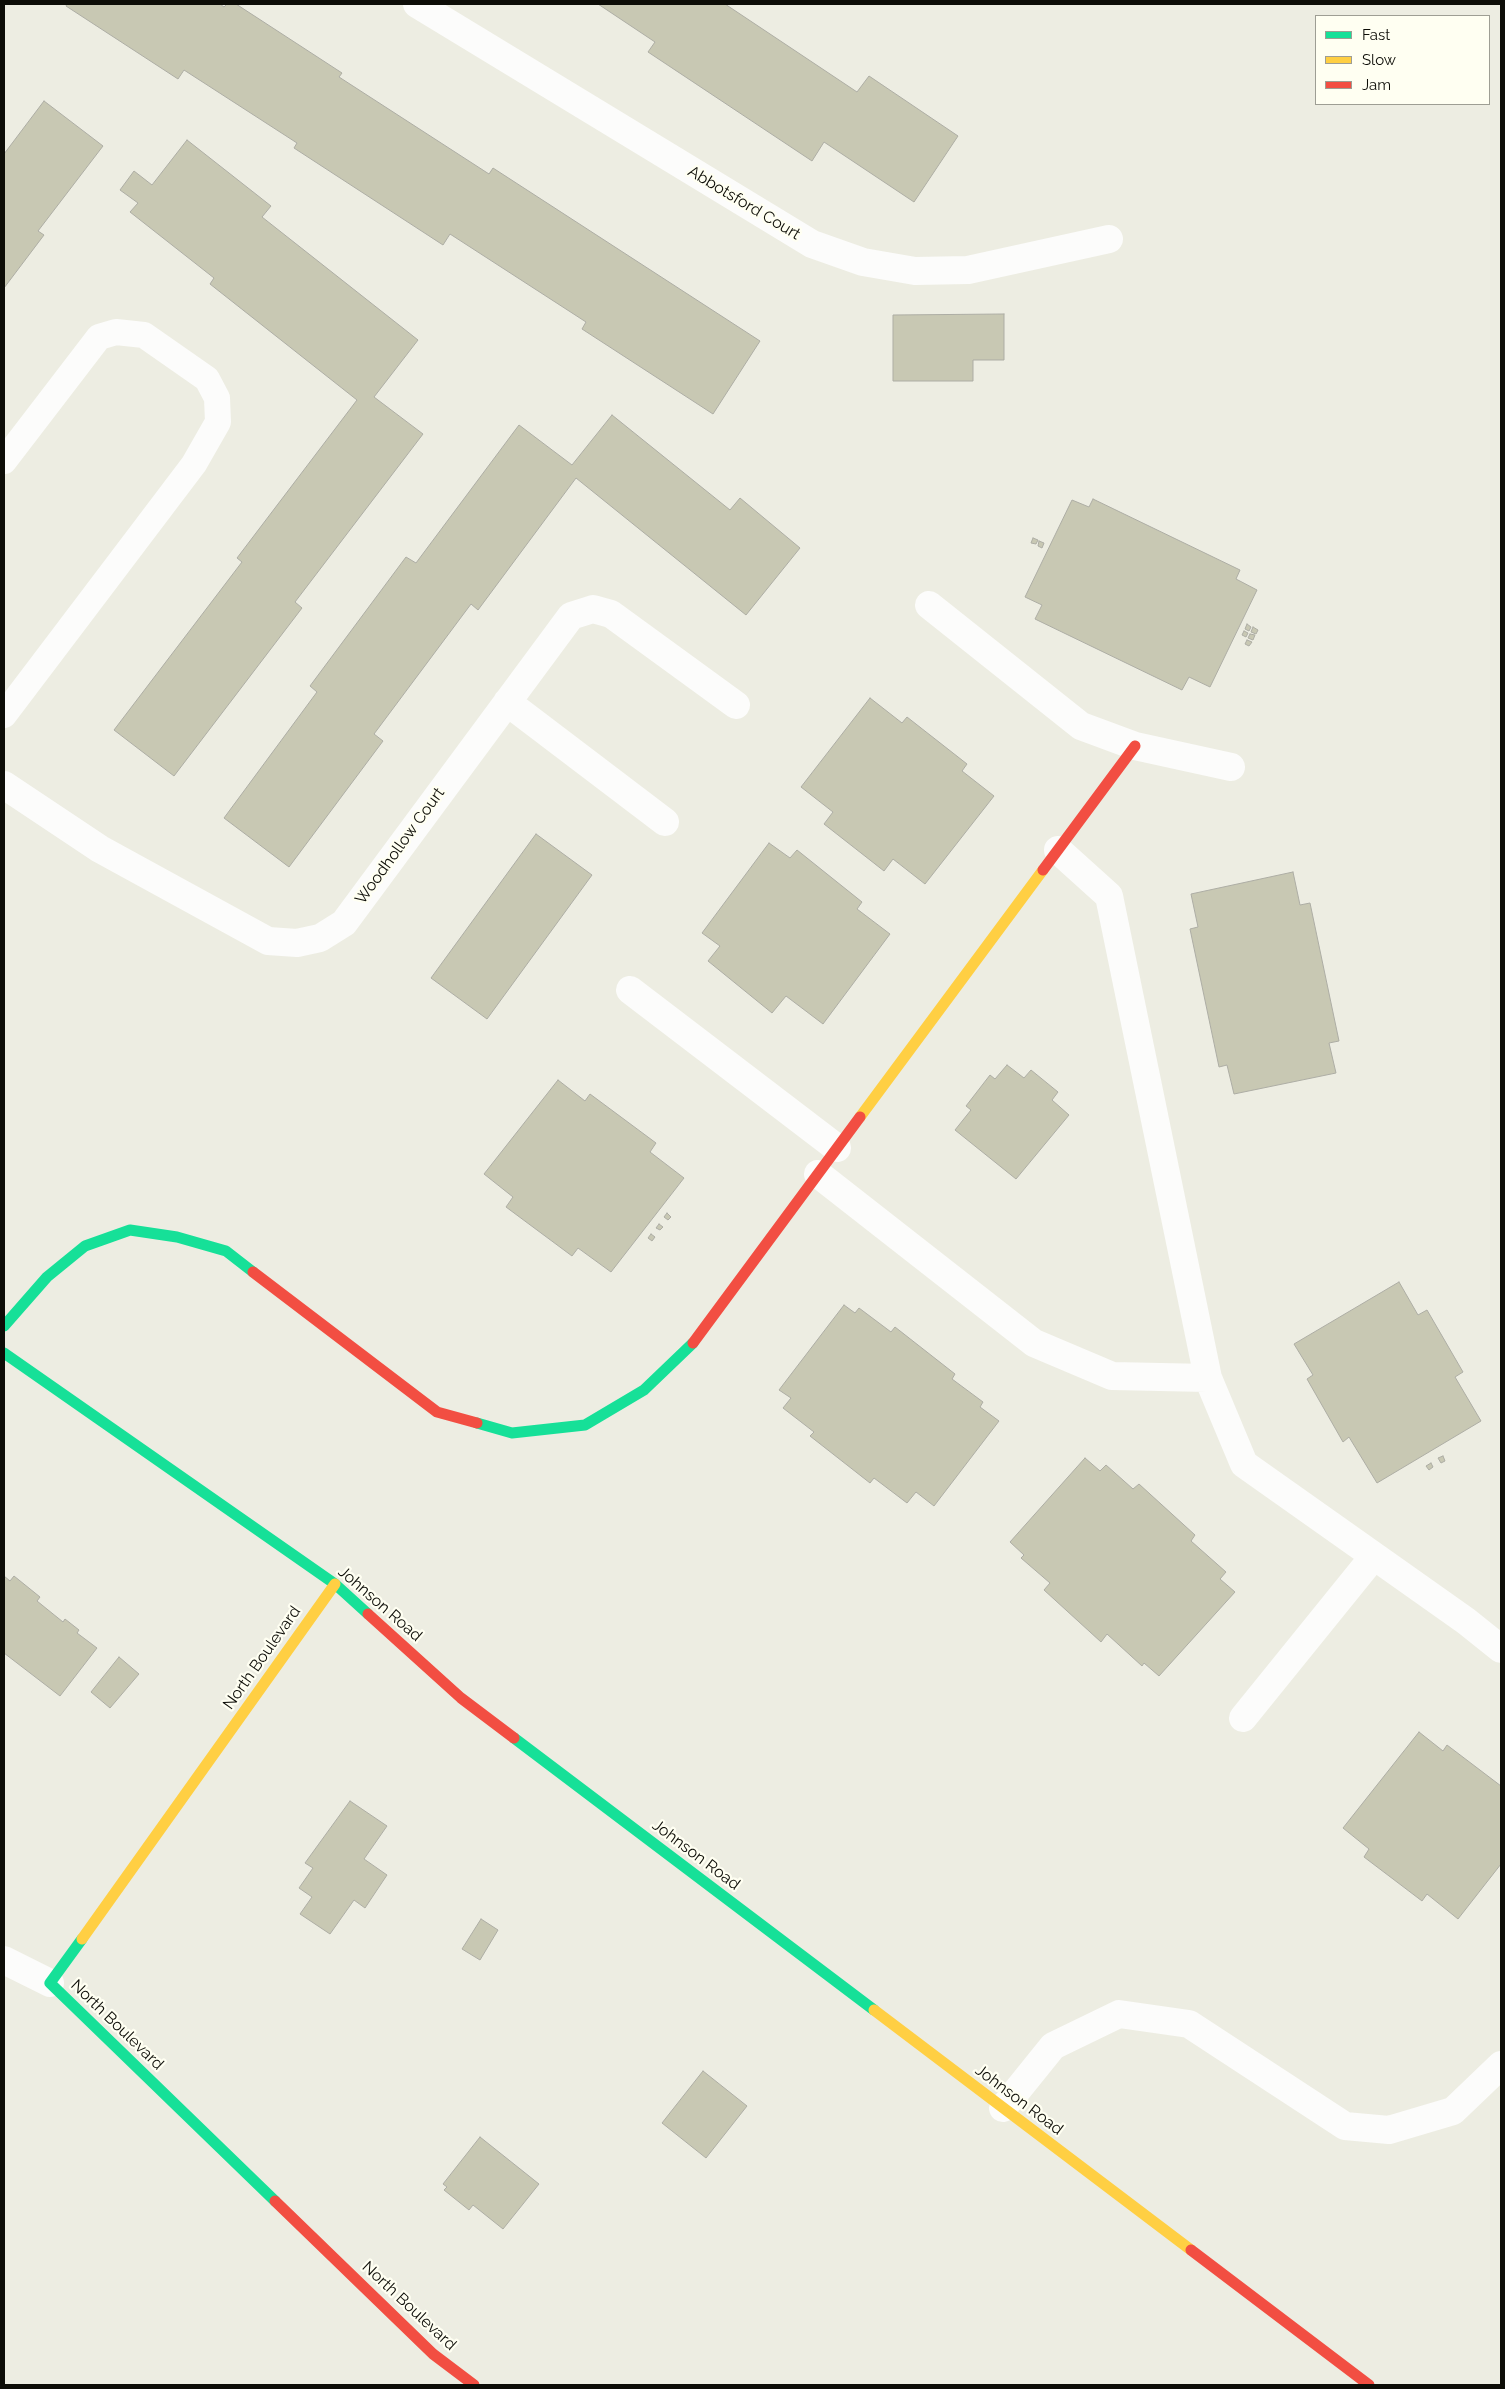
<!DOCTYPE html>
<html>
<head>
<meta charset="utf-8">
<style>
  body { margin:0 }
  #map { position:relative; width:1505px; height:2389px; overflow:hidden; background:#edede2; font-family:Raleway,sans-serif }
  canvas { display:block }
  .frame { position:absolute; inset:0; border:5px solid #0d0d07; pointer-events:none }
  .legend { position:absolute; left:1315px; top:15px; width:175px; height:90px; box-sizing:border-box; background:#fffff2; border:1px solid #9e9e94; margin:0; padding:6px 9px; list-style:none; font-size:15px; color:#0d0d07 }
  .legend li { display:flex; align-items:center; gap:10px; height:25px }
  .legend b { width:25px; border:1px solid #9e9e94 }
</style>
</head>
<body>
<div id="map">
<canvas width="1505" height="2389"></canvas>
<div class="frame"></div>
<ul class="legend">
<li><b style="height:6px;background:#16e098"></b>Fast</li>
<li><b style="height:6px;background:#ffcf43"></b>Slow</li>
<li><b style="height:6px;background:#f24e42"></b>Jam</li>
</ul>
</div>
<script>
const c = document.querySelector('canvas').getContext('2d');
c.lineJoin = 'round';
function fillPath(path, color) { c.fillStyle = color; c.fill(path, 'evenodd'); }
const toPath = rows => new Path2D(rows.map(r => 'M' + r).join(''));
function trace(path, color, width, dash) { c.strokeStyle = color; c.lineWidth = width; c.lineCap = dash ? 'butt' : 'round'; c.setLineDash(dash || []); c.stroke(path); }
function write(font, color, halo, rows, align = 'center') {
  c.font = font + ' Raleway,sans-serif'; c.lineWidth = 4.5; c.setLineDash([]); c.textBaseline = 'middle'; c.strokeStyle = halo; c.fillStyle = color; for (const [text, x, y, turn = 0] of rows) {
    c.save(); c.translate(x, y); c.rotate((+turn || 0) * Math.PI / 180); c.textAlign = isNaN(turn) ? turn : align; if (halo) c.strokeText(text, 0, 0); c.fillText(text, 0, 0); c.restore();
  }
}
const building = toPath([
  [67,4,220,4,224,7,227,4,236,4,342,73,339,77,489,174,493,168,760,341,713,414,582,329,586,322,450,234,443,245,294,148,297,143,184,70,178,79,66,6,67,4],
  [598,4,725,4,857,92,869,76,958,136,914,202,824,142,812,161,648,52,655,42,598,4],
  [44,101,103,146,38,231,44,235,4,288,4,154,44,101],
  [187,140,271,206,262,217,418,340,374,397,423,434,295,602,302,608,174,776,114,730,242,562,237,558,357,400,210,284,214,278,130,212,138,203,120,190,134,171,152,185,187,140],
  [1004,314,1004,360,973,360,973,381,893,381,893,315,1004,314],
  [612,415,730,510,740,498,800,548,746,615,576,478,478,610,471,604,374,734,383,741,289,867,224,818,317,692,310,686,406,557,416,563,519,425,572,465,612,415],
  [1093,499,1240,570,1236,579,1257,590,1210,687,1189,677,1182,690,1035,619,1042,605,1025,597,1072,500,1089,507,1093,499],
  [1033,538,1038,540,1036,544,1031,543,1033,538],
  [1039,541,1044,543,1042,548,1038,546,1039,541],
  [1247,624,1251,627,1249,631,1245,629,1247,624],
  [1253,627,1258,630,1256,634,1251,632,1253,627],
  [1244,631,1248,633,1246,637,1242,635,1244,631],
  [1250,634,1255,635,1253,640,1248,638,1250,634],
  [1247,640,1252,642,1249,646,1245,644,1247,640],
  [870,698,902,723,907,717,967,764,962,771,994,796,925,884,893,859,884,871,824,824,833,812,801,787,870,698],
  [536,834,592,875,487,1019,431,978,536,834],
  [769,843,790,858,797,850,862,902,857,909,890,934,823,1024,786,996,772,1013,708,961,720,946,702,933,769,843],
  [1293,872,1300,905,1310,903,1339,1041,1329,1043,1336,1073,1234,1094,1227,1065,1219,1067,1190,929,1198,927,1191,894,1293,872],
  [1007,1065,1024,1078,1031,1070,1058,1092,1052,1100,1069,1115,1016,1179,955,1130,971,1110,966,1106,990,1075,995,1079,1007,1065],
  [558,1080,585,1101,590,1094,656,1143,650,1152,684,1178,611,1272,578,1248,572,1256,506,1207,513,1197,484,1174,558,1080],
  [667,1213,671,1217,668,1220,664,1217,667,1213],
  [659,1224,663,1227,660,1230,656,1228,659,1224],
  [651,1234,655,1237,652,1241,648,1238,651,1234],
  [1399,1282,1418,1315,1427,1310,1463,1372,1455,1377,1481,1421,1377,1483,1349,1437,1343,1442,1307,1379,1313,1375,1294,1344,1399,1282],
  [844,1305,855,1313,859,1308,891,1332,895,1327,955,1374,952,1379,983,1402,980,1407,999,1421,934,1506,916,1492,907,1503,874,1478,870,1483,810,1436,814,1432,783,1408,791,1398,779,1390,844,1305],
  [1443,1456,1445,1461,1441,1463,1438,1458,1443,1456],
  [1085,1458,1100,1471,1106,1465,1133,1489,1139,1484,1195,1535,1191,1541,1226,1572,1220,1579,1235,1592,1159,1676,1144,1663,1142,1666,1107,1634,1101,1642,1044,1590,1050,1583,1021,1558,1024,1555,1010,1542,1085,1458],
  [1431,1463,1433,1467,1429,1470,1426,1466,1431,1463],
  [4,1576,10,1581,14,1576,40,1597,37,1601,63,1622,65,1619,79,1630,77,1633,97,1648,60,1696,4,1653,4,1576],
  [119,1657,139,1674,110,1708,91,1692,119,1657],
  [1419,1732,1443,1751,1447,1745,1501,1786,1501,1864,1458,1919,1427,1894,1422,1901,1364,1857,1369,1849,1343,1828,1419,1732],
  [350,1801,387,1826,364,1859,387,1875,365,1908,354,1900,330,1934,300,1914,312,1897,299,1888,313,1868,305,1863,350,1801],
  [481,1919,498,1930,480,1960,462,1949,481,1919],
  [703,2071,747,2106,706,2158,662,2123,703,2071],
  [480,2137,539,2184,503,2229,473,2205,469,2210,444,2190,447,2187,443,2184,480,2137]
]);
const lane = toPath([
  [4,461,99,337,116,332,144,335,207,379,217,398,218,422,194,464,4,715]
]);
const street = toPath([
  [417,4,812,244,863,262,915,271,968,270,1109,239],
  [929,605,1081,726,1135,746,1231,767],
  [507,702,665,822],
  [4,785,100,849,268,941,297,943,320,938,344,923,571,616,593,609,611,614,736,705],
  [1058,850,1109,896,1208,1378,1244,1464,1466,1621,1501,1649],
  [630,990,837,1148],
  [818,1174,1034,1343,1112,1376,1208,1378],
  [1243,1718,1374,1556],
  [4,1960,50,1983],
  [1003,2108,1053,2046,1119,2014,1189,2024,1345,2126,1389,2130,1453,2111,1501,2065]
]);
const fast = toPath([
  [4,1326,47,1277,85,1246,130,1230,177,1237,226,1251,253,1272],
  [4,1353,335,1584,368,1614],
  [477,1423,512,1433,585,1425,644,1390,693,1343],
  [514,1738,874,2010],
  [82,1939,50,1983,275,2201]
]);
const slow = toPath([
  [860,1117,1043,870],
  [82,1939,335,1584],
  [874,2010,1191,2250]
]);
const jam = toPath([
  [1043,870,1135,746],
  [253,1272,437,1412,477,1423],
  [693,1343,860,1117],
  [368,1614,461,1698,514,1738],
  [275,2201,433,2354,474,2385],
  [1191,2250,1369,2385]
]);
const streetNames = [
  ["Abbotsford Court",744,203,31],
  ["Woodhollow Court",400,846,-54],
  ["Johnson Road",380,1604,41],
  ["North Boulevard",262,1658,-55],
  ["Johnson Road",696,1855,37],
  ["North Boulevard",117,2025,44],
  ["Johnson Road",1019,2100,37],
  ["North Boulevard",409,2306,43]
];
fillPath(building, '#c8c8b3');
trace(building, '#adada4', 1);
trace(lane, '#fcfcfb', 26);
trace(street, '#fcfcfb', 28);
trace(fast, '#16e098', 11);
trace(slow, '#ffcf43', 11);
trace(jam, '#f24e42', 11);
write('16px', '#0d0d07', '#fffff2', streetNames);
</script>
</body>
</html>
